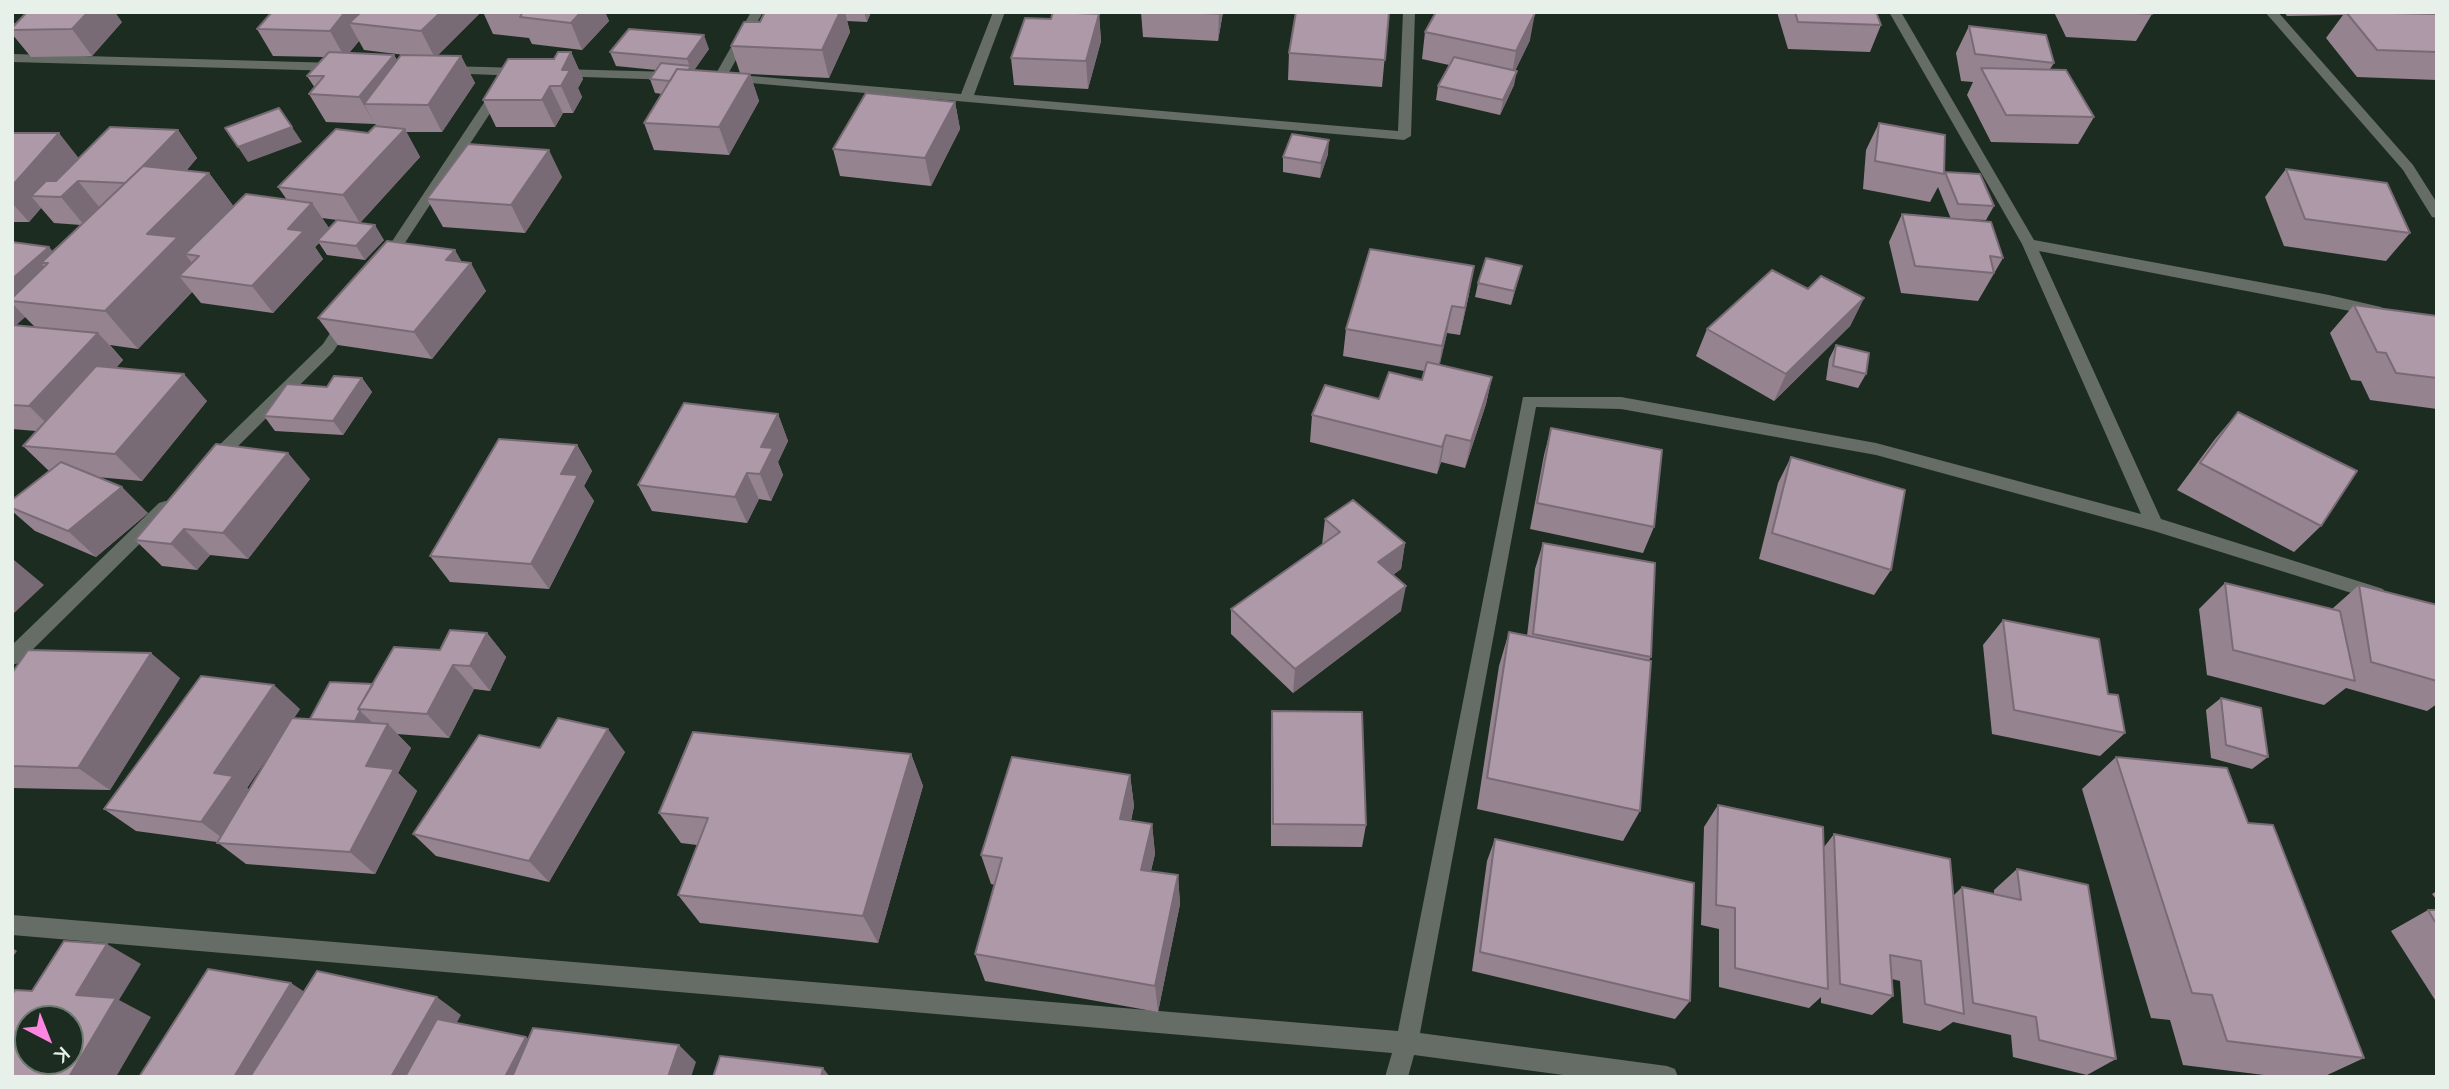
<!DOCTYPE html>
<html>
<head>
<meta charset="utf-8">
<style>
  body { margin:0 }
  #map { position:relative; width:2449px; height:1089px; overflow:hidden; background:#1d2c20; font-family:"Nunito Sans",sans-serif }
  canvas { display:block }
  .frame { position:absolute; inset:0; border:14px solid #e7f1e9; pointer-events:none }
  .north { position:absolute; left:14px; top:1005px; width:70px; height:70px; box-sizing:border-box; background:#1d2c20; border:2px solid #6e7b70; border-radius:50%; rotate:138deg; font-size:19px; font-weight:700; line-height:28px; text-align:center; color:#e7f1e9 }
  .north::after { content:''; display:block; margin:auto; width:24px; height:32px; background:#fe86e0; clip-path:polygon(50% 0,100% 100%,50% 72%,0 100%) }
</style>
</head>
<body>
<div id="map">
<canvas width="2449" height="1089"></canvas>
<div class="frame"></div>
<div class="north">K</div>
</div>
<script>
const c = document.querySelector('canvas').getContext('2d');
c.lineJoin = 'round';
const toPath = rows => new Path2D(rows.map(r => 'M' + r).join(''));
function fillPath(path, color) { c.fillStyle = color; c.fill(path, 'evenodd'); }
function trace(path, color, width, dash) { c.strokeStyle = color; c.lineWidth = width; c.lineCap = dash ? 'butt' : 'round'; c.setLineDash(dash || []); c.stroke(path); }
const minor = toPath([
  [751,12,763,12,728,74,961,94,993,12,1005,12,974,95,1398,131,1403,12,1415,12,1411,136,1404,140,716,80,714,77,751,12],
  [1889,12,1901,12,2034,240,2329,295,2381,307,2384,311,2381,315,2376,316,2039,251,2161,519,2377,587,2383,589,2386,594,2383,599,2377,601,2154,531,1876,455,1621,409,1536,407,1420,1033,1667,1066,1675,1069,1678,1077,1578,1077,1414,1055,1408,1077,1385,1077,1392,1053,12,935,12,915,1398,1031,1523,397,1621,397,1876,443,2141,514,2022,244,1889,12],
  [2265,12,2278,12,2413,165,2437,203,2437,218,2432,217,2403,170,2265,12],
  [12,54,337,63,343,67,337,71,12,62,12,54],
  [446,66,523,68,529,72,523,76,442,73,442,67,446,66],
  [558,69,673,72,679,76,673,80,554,76,552,73,558,69],
  [500,85,506,89,391,264,381,264,379,261,381,258,495,86,500,85],
  [347,314,355,319,333,352,219,465,207,465,205,461,207,457,323,344,342,315,347,314],
  [165,501,171,503,174,508,171,513,19,663,12,665,12,645,159,503,165,501]
]);
const wall = toPath([
  [272,12,481,12,438,55,461,56,475,83,442,132,406,132,420,157,360,223,322,218,329,228,384,240,365,260,327,255,319,243,315,247,323,259,273,313,201,303,192,292,138,349,110,345,123,360,116,368,207,401,142,481,96,477,148,513,96,557,35,531,12,511,12,500,49,471,23,446,36,431,12,429,12,242,49,247,52,251,81,225,54,223,41,208,29,222,12,222,12,133,79,158,178,130,197,158,186,171,209,173,234,207,287,200,278,187,368,133,377,126,375,124,326,122,309,94,315,88,307,76,324,57,273,56,257,29],
  [359,41,364,50,405,55,397,60,394,55,349,53],
  [25,317,35,327,16,325],
  [483,12,605,12,609,21,582,50,532,44,529,38,493,34],
  [765,12,871,12,867,22,847,21,850,32,829,78,750,74,759,101,729,155,654,150,644,123,662,94,655,93,650,79,656,70,616,66,610,52,709,49,694,70,740,73,731,46,760,22],
  [1141,12,1223,12,1218,41,1143,37],
  [1389,12,1382,87,1288,80,1289,53],
  [1777,12,1876,12,1881,25,1870,52,1788,49],
  [2054,12,2151,12,2152,14,2136,41,2066,37],
  [2284,12,2401,12,2401,13,2437,14,2437,80,2357,77,2326,38,2343,15,2287,16],
  [1099,14,1101,41,1088,89,1014,85,1011,58,1051,19],
  [12,20,15,24,122,22,92,56,31,57,12,34],
  [1969,26,2054,63,2050,69,2094,117,2078,144,1991,142,1967,95,1973,82,1961,81,1956,53],
  [1425,32,1530,40,1515,71,1514,85,1500,115,1436,100,1438,86,1449,65,1422,59],
  [571,52,583,79,578,88,582,97,573,113,563,113,555,127,496,127,483,100,554,59],
  [955,102,960,129,931,186,840,176,833,149],
  [1879,123,1944,174,1945,172,1994,206,1986,220,1958,219,2003,258,1978,301,1901,293,1889,242,1902,214,1951,219,1938,187,1930,202,1863,189,1866,150],
  [1328,154,1320,178,1283,172,1283,157],
  [2286,169,2410,233,2386,261,2284,246,2265,197],
  [562,177,525,233,443,227,427,199],
  [461,262,486,291,432,359,338,345,318,318],
  [1522,266,1511,305,1475,297,1478,283],
  [1808,289,1864,298,1850,326,1774,401,1696,356,1707,329],
  [1469,294,1460,335,1447,333,1439,365,1492,377,1486,404,1465,468,1441,462,1437,474,1310,442,1312,415,1379,399,1422,380,1424,371,1343,356,1346,329],
  [2354,305,2437,316,2437,409,2370,400,2361,381,2351,380,2330,333],
  [1836,345,1866,374,1858,388,1826,380,1829,359],
  [362,378,372,392,343,435,275,431,264,416],
  [2238,412,2321,526,2294,552,2177,490,2215,439],
  [778,414,788,441,778,462,783,475,771,501,759,499,747,523,652,511,638,485],
  [1551,428,1654,527,1643,553,1530,529,1544,455],
  [577,445,592,471,584,486,594,501,549,589,450,582,430,556],
  [1791,457,1891,570,1874,595,1759,559,1778,483],
  [310,479,248,559,210,555,197,570,162,566,135,540],
  [1325,519,1405,543,1401,569,1393,575,1401,611,1293,693,1231,634,1231,609,1322,545],
  [1543,543,1651,657,1649,660,1640,811,1623,841,1477,809,1499,666,1509,632,1527,636,1535,569],
  [2225,583,2332,609,2359,585,2437,605,2437,704,2427,711,2346,688,2324,705,2207,675,2199,609],
  [2003,620,2108,694,2125,733,2100,756,1992,734,1983,645],
  [487,633,506,657,490,691,474,689,449,738,397,734,411,748,398,773,417,791,375,874,246,864,217,842,136,831,104,809,300,709,294,718,310,719,373,684,440,650],
  [269,755,249,789,247,788],
  [12,673,180,678,110,790,12,788],
  [2221,698,2268,757,2252,769,2211,758,2206,710],
  [1272,711,1366,825,1362,847,1271,846,1271,735],
  [540,748,625,752,549,882,436,856,413,834],
  [911,754,923,786,878,943,700,923,678,895,697,845,681,843,659,813],
  [2116,757,2248,823,2364,1058,2323,1077,2280,1077,2183,1065,2170,1020,2151,1018,2082,789],
  [1130,775,1134,806,1131,821,1152,824,1155,854,1151,871,1178,875,1180,904,1158,1012,985,981,975,954,995,885,991,884,981,855],
  [1718,805,1824,847,1834,834,1953,896,1962,887,1994,894,1994,890,2017,869,2116,1059,2087,1075,2013,1057,2011,1035,1953,1022,1940,1031,1903,1023,1900,981,1892,979,1893,996,1872,1015,1821,1003,1821,997,1809,1008,1719,987,1719,929,1701,925,1704,827],
  [1495,839,1690,1001,1675,1019,1472,971,1487,861],
  [2437,891,2437,900,2432,894],
  [2428,910,2437,910,2437,1003,2391,931]
]);
const shadedWall = toPath([
  [84,12,115,12,122,22,92,56,72,29],
  [345,12,376,12,349,23,359,41,345,58,330,31],
  [441,12,481,12,435,58,421,31],
  [581,12,605,12,609,21,582,50,571,23],
  [840,12,845,12,850,32,829,78,822,50],
  [864,12,871,12,867,22],
  [1219,12,1223,12,1218,41],
  [1535,13,1530,40,1511,79,1516,51],
  [1099,14,1101,41,1088,89,1086,61],
  [704,35,709,49,693,72,680,82,690,67,687,59],
  [571,52,583,79,578,88,582,97,573,113,561,86,562,70],
  [394,55,409,82,364,104,375,124,359,97],
  [461,56,475,83,442,132,428,105],
  [1517,71,1514,85,1500,115,1503,100],
  [750,74,759,101,729,155,719,127],
  [550,86,563,113,555,127,542,100],
  [955,102,960,129,931,186,925,158],
  [292,127,302,142,248,162,238,147],
  [405,129,420,157,360,223,343,195],
  [178,130,197,158,149,210,127,183],
  [59,133,81,161,50,197,31,196,41,208,29,222,12,203,12,186],
  [1329,140,1328,154,1320,178,1321,163],
  [549,150,562,177,525,233,511,205],
  [209,173,237,211,185,254,204,278,179,276,192,292,138,349,105,311,147,234],
  [78,181,100,208,84,225,61,197],
  [312,203,331,231,317,241,319,243,315,247,323,259,273,313,252,286,288,229],
  [375,225,384,240,365,260,356,246],
  [49,247,73,275,48,263,41,263,61,285,12,301,12,279],
  [455,250,466,269,471,263,486,291,432,359,414,332,446,260],
  [1474,266,1469,294,1460,335,1465,308],
  [1522,266,1518,281,1511,305,1514,291],
  [1864,298,1850,326,1774,401,1786,374],
  [12,303,25,317,12,329],
  [1452,306,1447,333,1438,373,1442,346],
  [98,333,123,360,56,433,29,406],
  [184,374,207,401,142,481,115,454],
  [1492,377,1486,404,1465,468,1471,441],
  [362,378,372,392,343,435,333,421],
  [778,414,788,441,778,462,783,475,771,501,760,474,761,447],
  [1446,435,1441,462,1437,474,1442,447],
  [577,445,592,471,584,486,594,501,549,589,531,564,561,474],
  [288,453,310,479,248,559,223,533],
  [747,473,759,499,747,523,735,497],
  [122,487,148,513,96,557,68,531],
  [184,529,210,555,197,570,171,544],
  [1405,543,1401,569,1375,588,1378,562],
  [14,560,44,585,12,615,12,561],
  [1406,586,1401,611,1293,693,1295,669],
  [487,633,506,657,490,691,470,666],
  [151,653,180,678,110,790,78,768],
  [453,665,474,689,449,738,427,714],
  [274,685,300,709,247,788,260,799,230,844,201,822,214,773],
  [360,711,373,723,367,734,355,721],
  [388,724,411,748,398,773,417,791,375,874,350,852,366,766],
  [608,729,625,752,549,882,529,861],
  [911,754,923,786,878,943,863,916],
  [1130,775,1134,806,1124,849,1120,819],
  [1152,824,1155,854,1144,898,1141,870],
  [1178,875,1180,904,1158,1012,1155,986],
  [107,944,141,964,119,1000,151,1017,116,1077,69,1077,76,995],
  [12,948,17,951,12,958],
  [291,983,320,1002,276,1077,234,1077],
  [437,997,461,1015,427,1077,391,1077],
  [526,1037,548,1054,537,1077,505,1077],
  [679,1045,696,1062,691,1077,668,1077],
  [823,1068,830,1077,821,1077]
]);
const building = toPath([
  [27,12,88,12,72,29,12,30,12,28,27,12],
  [272,12,345,12,330,31,257,29,272,12],
  [361,12,441,12,421,31,349,23,361,12],
  [523,12,581,12,571,23,520,17,523,12],
  [765,12,840,12,822,50,731,46,744,22,760,22,765,12],
  [1053,12,1099,14,1086,61,1011,58,1025,18,1051,19,1053,12],
  [1186,12,1219,12,1218,14,1186,12],
  [1296,12,1389,12,1385,60,1289,53,1296,12],
  [1436,12,1531,12,1535,13,1516,51,1425,32,1436,12],
  [1795,12,1876,12,1881,25,1798,22,1795,12],
  [2116,12,2151,12,2152,14,2116,12],
  [2346,12,2437,14,2437,52,2377,50,2346,12],
  [1969,26,2046,35,2054,63,1975,54,1969,26],
  [629,29,704,35,687,59,610,52,629,29],
  [329,52,394,55,359,97,309,94,324,76,307,76,329,52],
  [558,52,571,52,562,70,570,70,561,86,550,86,542,100,483,100,508,59,554,59,558,52],
  [401,55,461,56,428,105,364,104,401,55],
  [1454,57,1517,71,1503,100,1438,86,1454,57],
  [661,63,691,66,688,70,677,69,670,81,650,79,661,63],
  [1981,68,2066,70,2094,117,2006,115,1981,68],
  [677,69,750,74,719,127,644,123,677,69],
  [866,93,955,102,925,158,833,149,866,93],
  [279,108,292,127,238,147,225,128,279,108],
  [1879,123,1945,135,1944,174,1875,161,1879,123],
  [375,126,405,129,343,195,278,187,336,129,368,133,375,126],
  [110,127,178,130,143,166,125,183,78,181,61,197,31,196,46,181,56,181,110,127],
  [12,133,59,133,12,186,12,133],
  [1292,134,1329,140,1321,163,1283,157,1292,134],
  [468,144,549,150,511,205,427,199,468,144],
  [143,166,209,173,147,234,178,237,105,311,12,301,12,298,48,263,41,263,143,166],
  [2286,169,2387,183,2410,233,2305,219,2286,169],
  [1945,172,1980,174,1994,206,1958,204,1945,172],
  [246,194,312,203,288,229,304,231,252,286,179,276,199,256,185,254,246,194],
  [1902,214,1991,222,2003,258,1990,256,1994,273,1915,266,1902,214],
  [337,220,375,225,356,246,317,241,337,220],
  [387,241,455,250,446,260,471,263,414,332,318,318,387,241],
  [12,242,49,247,12,279,12,242],
  [1370,249,1474,266,1465,308,1452,306,1442,346,1346,329,1370,249],
  [1486,258,1522,266,1514,291,1478,283,1486,258],
  [1772,270,1808,289,1821,276,1864,298,1786,374,1707,329,1772,270],
  [2354,305,2437,316,2437,378,2396,373,2386,353,2377,352,2354,305],
  [12,325,98,333,29,406,12,405,12,325],
  [1836,345,1869,353,1866,374,1833,366,1836,345],
  [1427,362,1492,377,1471,441,1446,435,1442,447,1312,415,1325,385,1379,399,1389,372,1422,380,1427,362],
  [96,366,184,374,115,454,23,446,96,366],
  [334,376,362,378,333,421,264,416,287,384,327,387,334,376],
  [684,403,778,414,761,447,773,448,760,474,747,473,735,497,638,485,684,403],
  [2238,412,2357,471,2321,526,2200,463,2238,412],
  [1551,428,1662,450,1654,527,1537,503,1551,428],
  [499,439,577,445,561,474,578,475,531,564,430,556,499,439],
  [216,444,288,453,223,533,184,529,171,544,135,540,216,444],
  [1791,457,1905,490,1891,570,1772,533,1791,457],
  [61,462,122,487,68,531,12,508,12,500,61,462],
  [1353,500,1405,543,1378,562,1406,586,1295,669,1231,609,1340,532,1325,519,1353,500],
  [1543,543,1655,563,1651,657,1533,634,1543,543],
  [2225,583,2340,611,2355,681,2233,650,2225,583],
  [2359,585,2437,605,2437,681,2371,662,2359,585],
  [2003,620,2099,639,2108,694,2118,695,2125,733,2014,710,2003,620],
  [450,630,487,633,470,666,453,665,427,714,358,709,394,647,440,650,450,630],
  [1509,632,1651,661,1640,811,1487,778,1509,632],
  [28,650,151,653,78,768,12,766,12,673,28,650],
  [201,676,274,685,214,773,233,776,201,822,104,809,201,676],
  [330,682,373,684,358,709,360,711,355,721,310,719,330,682],
  [2221,698,2261,708,2268,757,2226,745,2221,698],
  [1272,711,1362,712,1366,825,1273,824,1272,711],
  [292,718,388,724,366,766,394,769,350,852,217,843,292,718],
  [558,718,608,729,529,861,413,834,479,735,540,748,558,718],
  [693,732,911,754,863,916,678,895,708,818,659,813,693,732],
  [1012,757,1130,775,1120,819,1152,824,1141,870,1178,875,1155,986,975,954,1002,858,981,855,1012,757],
  [2116,757,2227,768,2248,823,2273,825,2364,1058,2227,1041,2212,995,2192,993,2116,757],
  [1718,805,1823,827,1828,989,1735,968,1735,908,1716,905,1718,805],
  [1834,834,1950,859,1964,1014,1925,1004,1921,961,1890,955,1893,996,1840,984,1834,834],
  [1495,839,1694,883,1690,1001,1480,952,1495,839],
  [2017,869,2088,885,2116,1059,2039,1040,2036,1017,1973,1003,1962,887,2021,900,2017,869],
  [2428,910,2437,910,2437,925,2428,910],
  [64,941,107,944,76,995,116,998,69,1077,12,1077,12,995,15,990,32,991,64,941],
  [28,1019,70,1019,70,1061,28,1061,28,1019],
  [208,969,291,983,234,1077,139,1077,208,969],
  [317,971,437,997,391,1077,250,1077,317,971],
  [437,1019,526,1037,505,1077,405,1077,437,1019],
  [533,1028,679,1045,668,1077,512,1077,533,1028],
  [720,1056,823,1068,821,1077,713,1077,720,1056]
]);
fillPath(minor, '#656d66');
fillPath(wall, '#958490');
fillPath(shadedWall, '#796b75');
fillPath(building, '#ad99a7');
trace(building, '#796b75', 2);
</script>
</body>
</html>
